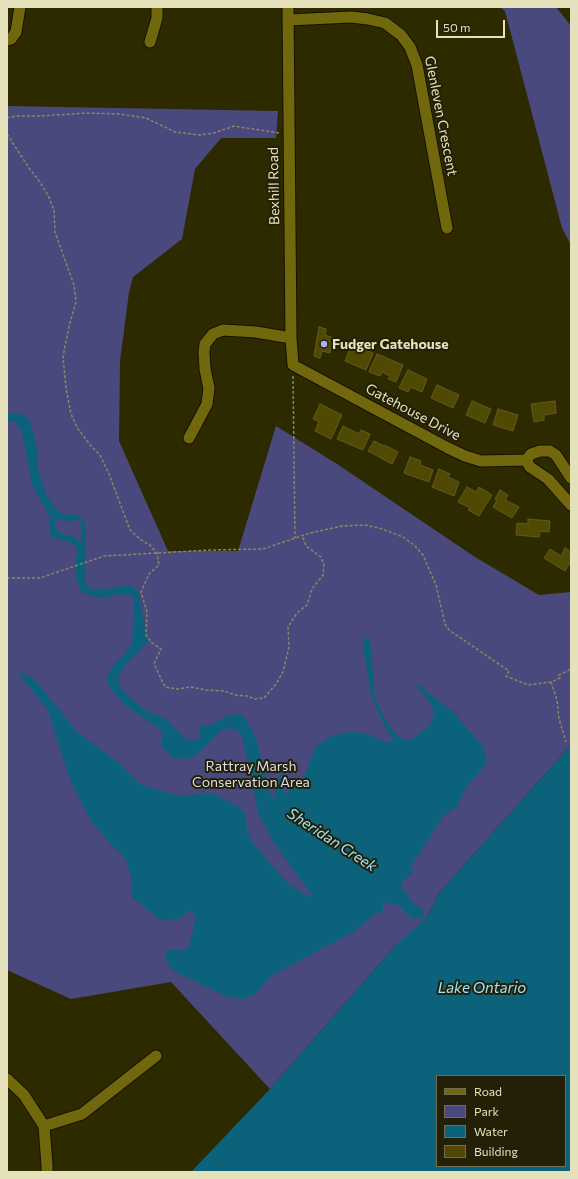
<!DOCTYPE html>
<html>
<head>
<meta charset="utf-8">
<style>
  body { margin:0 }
  #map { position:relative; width:578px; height:1179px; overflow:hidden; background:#2e2a00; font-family:Commissioner,sans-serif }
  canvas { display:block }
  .frame { position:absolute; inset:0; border:8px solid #e5e2bb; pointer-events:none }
  .legend { position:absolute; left:436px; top:1075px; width:130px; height:92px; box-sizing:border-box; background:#232007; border:1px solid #716e4f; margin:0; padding:5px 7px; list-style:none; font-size:12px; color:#e5e2bb }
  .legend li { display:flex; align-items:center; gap:8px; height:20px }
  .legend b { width:20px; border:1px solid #716e4f }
  .scale { position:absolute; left:436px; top:20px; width:69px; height:18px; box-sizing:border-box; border:2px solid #e5e2bb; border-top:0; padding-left:5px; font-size:12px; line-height:14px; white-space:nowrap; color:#e5e2bb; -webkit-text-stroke:3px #232007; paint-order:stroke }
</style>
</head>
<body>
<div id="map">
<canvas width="578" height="1179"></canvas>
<div class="frame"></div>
<ul class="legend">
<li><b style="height:5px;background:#71680e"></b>Road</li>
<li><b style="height:11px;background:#4a497e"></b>Park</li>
<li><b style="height:11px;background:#0b627a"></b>Water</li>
<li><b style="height:11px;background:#4f4903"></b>Building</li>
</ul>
<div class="scale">50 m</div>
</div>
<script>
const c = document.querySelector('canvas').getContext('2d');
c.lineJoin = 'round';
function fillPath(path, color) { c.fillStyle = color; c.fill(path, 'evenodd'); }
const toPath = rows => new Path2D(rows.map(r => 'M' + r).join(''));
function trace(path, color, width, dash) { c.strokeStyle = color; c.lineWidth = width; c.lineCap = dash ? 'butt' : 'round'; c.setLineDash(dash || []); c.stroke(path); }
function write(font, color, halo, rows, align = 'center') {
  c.font = font + ' Commissioner,sans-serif'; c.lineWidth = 4; c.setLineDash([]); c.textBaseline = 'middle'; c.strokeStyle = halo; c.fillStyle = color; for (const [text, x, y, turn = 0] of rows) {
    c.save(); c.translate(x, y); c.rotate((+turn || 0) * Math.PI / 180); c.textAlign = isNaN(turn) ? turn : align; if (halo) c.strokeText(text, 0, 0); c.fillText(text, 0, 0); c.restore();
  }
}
const green = toPath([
  [500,7,556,7,571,26,571,245,562,228,505,11],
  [7,106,278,111,276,138,221,138,195,169,182,239,133,277,129,292,120,361,119,441,168,551,238,551,276,426,337,464,475,557,539,595,571,592,571,745,440,892,425,920,396,945,270,1089,171,982,71,999,7,970]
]);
const water = toPath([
  [7,413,19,413,29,419,37,448,37,466,46,494,57,511,68,515,73,514,80,517,85,522,86,538,85,545,86,584,91,589,106,589,130,585,138,591,148,642,124,667,118,678,119,685,125,693,147,711,164,718,186,739,200,739,200,728,204,725,210,725,226,716,238,714,245,717,256,738,269,791,274,800,277,781,282,771,285,773,281,788,286,793,302,781,316,746,332,736,349,732,365,733,387,743,393,741,378,713,370,689,363,646,365,637,370,637,375,698,384,717,396,735,406,741,412,739,429,726,434,715,432,705,412,680,453,712,483,746,487,763,467,786,457,807,444,815,411,866,413,873,402,881,402,888,408,894,410,900,424,911,422,916,414,920,398,905,383,903,383,912,376,913,355,931,271,976,255,994,244,999,227,997,174,971,169,967,165,954,169,950,184,950,189,947,196,915,189,911,179,919,160,920,132,897,131,877,126,860,92,823,70,780,48,710,17,672,29,676,38,683,77,732,117,761,140,784,178,796,212,793,241,808,246,815,247,833,253,843,289,885,310,897,311,894,274,843,258,813,243,740,239,732,231,728,222,730,196,755,188,759,174,758,161,747,161,730,126,706,111,690,107,678,111,668,126,653,132,642,134,601,129,594,98,598,81,592,75,574,77,548,70,542,55,539,50,534,49,515,32,485,22,432,15,422,7,422],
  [56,518,71,522,77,519,80,520,82,524,81,542,73,536,61,534,55,527],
  [571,745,571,1172,191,1172,270,1089,396,945,406,935,425,920,440,892],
  [437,1076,565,1076,565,1166,437,1166]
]);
const stream = toPath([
  [419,914,425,920]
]);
const building = toPath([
  [319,327,326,329,325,335,334,338,330,353,322,351,320,358,314,356,319,327],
  [352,344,373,353,366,370,345,361,352,344],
  [377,354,403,365,396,382,388,379,390,376,382,372,380,376,369,372,377,354],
  [408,370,427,379,422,392,411,387,408,392,399,388,408,370],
  [437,385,459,395,453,408,431,398,437,385],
  [472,401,491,409,485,423,466,415,472,401],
  [555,401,556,413,544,415,544,420,534,422,531,404,555,401],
  [320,404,342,415,331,439,315,431,319,422,313,419,320,404],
  [498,409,518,415,513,431,493,425,498,409],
  [343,426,359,434,361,430,370,434,363,450,337,439,343,426],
  [374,441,384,446,384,445,398,452,392,464,368,451,374,441],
  [410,457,421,461,420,465,433,470,429,482,404,473,410,457],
  [439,469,450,474,448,477,459,482,454,496,432,487,439,469],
  [467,487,476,492,479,487,492,495,479,516,468,510,470,508,458,502,467,487],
  [500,490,508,495,505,500,519,507,512,518,493,507,497,500,495,499,500,490],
  [528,519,550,521,549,532,540,531,539,537,516,535,517,523,528,524,528,519],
  [565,548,571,552,571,561,565,571,544,558,550,549,561,556,565,548]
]);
const path = toPath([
  [7,118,16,116,41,116,87,113,119,114,146,118,175,132,200,135,214,133,234,126,279,133],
  [7,134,29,168,37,178,48,195,54,210,55,232,74,285,76,302,69,326,63,357,66,388,71,414,78,429,91,446,100,455,109,474,130,530,141,540,150,545,157,553,159,565,149,574,141,592,147,612,146,635,152,643,161,649,154,664,165,687,177,689,191,687,206,690,224,691,235,695,247,696,255,699,264,698,276,684,283,672,289,647,288,627,297,613,307,605,312,589,323,575,324,565,321,557,306,546,302,535],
  [293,376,295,538],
  [7,578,40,578,104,556,211,550,263,549,310,533,342,526,366,525,382,529,403,537,414,545,423,555,436,585,445,624,449,630,509,671,506,676,528,685,551,682,560,678,559,675,571,669],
  [551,682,557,700,559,719,566,742]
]);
const minor = toPath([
  [288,7,291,338,293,365,448,448,465,456,481,461,526,460,531,454,540,451,550,451,556,455,571,478],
  [288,20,351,17,368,19,385,23,401,35,410,47,417,65,447,228],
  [7,40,11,39,16,32,20,7],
  [150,42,157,18,157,7],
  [189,438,207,404,209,388,205,369,204,352,205,344,213,334,223,330,256,332,291,338],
  [526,460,530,467,548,479,571,505],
  [7,1079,24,1095,44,1126,47,1165,47,1172],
  [44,1126,82,1114,156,1056]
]);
const markers = [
  [324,344,4,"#aeaefb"]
];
const streetNames = [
  ["Glenleven Crescent",441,116,79],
  ["Bexhill Road",274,186,-91],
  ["Gatehouse Drive",413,412,28]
];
const poiNames = [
  ["Fudger Gatehouse",332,344]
];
const parkNames = [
  ["Rattray Marsh",251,766],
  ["Conservation Area",251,782]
];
const waterNames = [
  ["Sheridan Creek",332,840,33],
  ["Lake Ontario",482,988]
];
fillPath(green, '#4a497e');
fillPath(water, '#0b627a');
trace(stream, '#0b627a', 3);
fillPath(building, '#4f4903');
trace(building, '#625c1e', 1);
trace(minor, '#151200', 13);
trace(path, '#8b875f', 1.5, [3, 2]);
trace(minor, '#71680e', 11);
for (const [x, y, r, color] of markers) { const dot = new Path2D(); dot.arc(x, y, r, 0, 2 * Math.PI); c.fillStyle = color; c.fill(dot); trace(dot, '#232007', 1.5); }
write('14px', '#e5e2bb', '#232007', streetNames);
write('bold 14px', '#e5e2bb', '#232007', poiNames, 'left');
write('14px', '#dcddf1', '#232007', parkNames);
write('italic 15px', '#9ce4fe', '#232007', waterNames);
</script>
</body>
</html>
